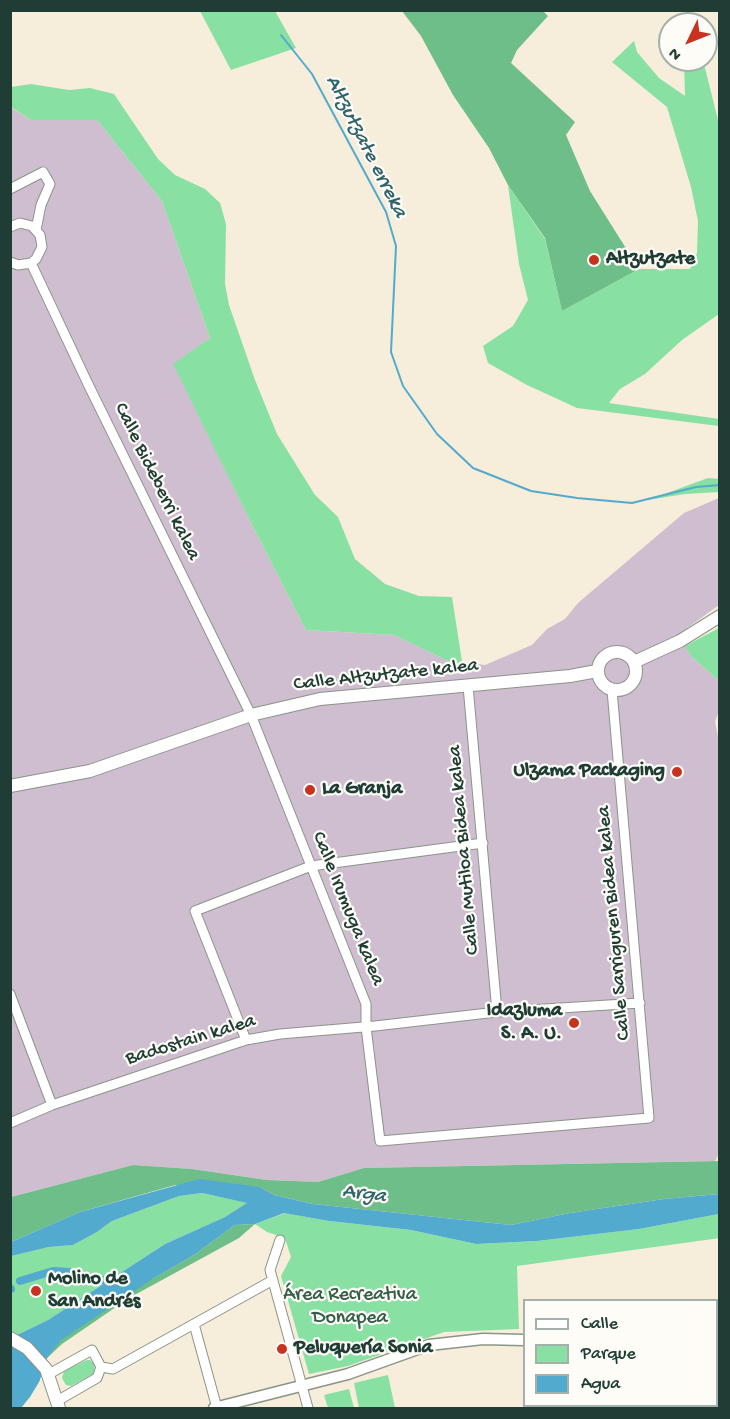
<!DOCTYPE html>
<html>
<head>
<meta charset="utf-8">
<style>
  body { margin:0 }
  #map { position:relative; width:730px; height:1419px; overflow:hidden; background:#f6edda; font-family:"Gochi Hand",sans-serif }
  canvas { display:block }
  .frame { position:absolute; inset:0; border:12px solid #1f3d34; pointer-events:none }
  .legend { position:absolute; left:523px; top:1299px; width:195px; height:108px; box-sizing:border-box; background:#fdfcf7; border:2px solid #a4b0a9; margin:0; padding:8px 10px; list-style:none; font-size:18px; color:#1f3d34 }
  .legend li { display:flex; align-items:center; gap:12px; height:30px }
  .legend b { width:30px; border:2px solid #a4b0a9 }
  .north { position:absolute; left:658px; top:12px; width:60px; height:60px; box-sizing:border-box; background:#fdfcf7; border:2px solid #a4b0a9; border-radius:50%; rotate:227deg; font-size:16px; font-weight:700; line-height:24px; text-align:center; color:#1f3d34 }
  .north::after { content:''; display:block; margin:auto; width:21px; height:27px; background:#c8321e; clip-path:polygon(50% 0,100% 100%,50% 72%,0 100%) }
</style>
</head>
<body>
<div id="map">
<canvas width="730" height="1419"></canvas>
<div class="frame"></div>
<ul class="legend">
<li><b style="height:8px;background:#fff"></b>Calle</li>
<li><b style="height:16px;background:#89e0a3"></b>Parque</li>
<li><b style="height:16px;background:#52aacf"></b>Agua</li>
</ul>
<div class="north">N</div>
</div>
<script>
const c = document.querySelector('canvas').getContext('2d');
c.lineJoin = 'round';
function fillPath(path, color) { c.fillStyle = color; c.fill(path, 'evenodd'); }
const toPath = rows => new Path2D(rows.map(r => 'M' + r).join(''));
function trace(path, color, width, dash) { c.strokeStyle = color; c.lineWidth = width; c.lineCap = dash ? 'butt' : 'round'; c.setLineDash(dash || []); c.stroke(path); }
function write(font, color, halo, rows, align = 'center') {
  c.font = font + ' "Gochi Hand",sans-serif'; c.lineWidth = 4.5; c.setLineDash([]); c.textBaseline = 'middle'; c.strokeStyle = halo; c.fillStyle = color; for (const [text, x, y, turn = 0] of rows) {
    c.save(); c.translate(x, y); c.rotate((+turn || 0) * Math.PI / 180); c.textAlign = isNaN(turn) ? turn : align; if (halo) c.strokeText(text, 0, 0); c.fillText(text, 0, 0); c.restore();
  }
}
const industrial = toPath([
  [10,107,31,120,97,120,162,201,210,338,174,364,252,525,306,630,394,635,463,668,463,662,485,665,532,645,547,629,565,619,578,603,684,513,719,498,719,605,679,634,691,656,719,681,719,710,715,722,720,747,720,1151,715,1161,364,1168,318,1182,267,1180,192,1169,133,1165,11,1197]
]);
const green = toPath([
  [200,11,275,11,296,48,231,70],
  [634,41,637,52,659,78,685,96,684,60,703,60,719,124,719,314,682,340,645,374,620,389,609,403,719,419,719,426,577,408,527,385,488,363,483,346,513,326,528,300,519,264,508,185,545,239,562,311,639,269,690,269,697,253,698,221,691,187,667,107,612,62],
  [31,84,69,90,90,88,114,94,158,159,175,175,205,189,220,203,226,224,225,284,229,305,255,380,277,434,315,495,338,517,355,559,385,584,419,596,452,597,463,668,394,635,306,630,252,525,173,364,210,338,162,201,97,120,31,120,11,107,11,87],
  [708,478,719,479,719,492,685,494,648,500],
  [719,628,719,681,691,656,685,646],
  [202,1193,248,1203,225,1217,165,1244,48,1320,17,1335,11,1332,10,1256,49,1247,73,1245,97,1232,112,1221,179,1196],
  [285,1213,329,1221,411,1230,476,1244,537,1241,639,1229,719,1214,720,1238,517,1266,519,1329,444,1332,348,1366,309,1374,281,1276,291,1257,285,1238,267,1232,255,1224],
  [87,1360,90,1360,94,1364,95,1373,71,1386,66,1385,62,1378,64,1371],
  [388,1375,395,1408,359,1408,354,1383],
  [349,1389,354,1408,328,1408,324,1395]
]);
const forest = toPath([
  [543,11,548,16,517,50,511,63,575,122,566,135,590,191,639,269,562,311,545,238,508,185,489,148,453,95,421,36,402,11],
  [719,1161,719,1194,664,1199,570,1213,511,1225,313,1204,274,1195,260,1187,175,1185,80,1212,11,1242,11,1197,133,1165,192,1169,267,1180,318,1182,364,1168],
  [255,1224,239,1238,129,1298,62,1344,47,1358,39,1382,11,1408,10,1332,48,1348,110,1303,194,1255,235,1225]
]);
const water = toPath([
  [199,1179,260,1187,274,1195,313,1204,511,1225,570,1213,664,1199,719,1194,719,1214,639,1229,537,1241,476,1244,411,1230,329,1221,284,1213,255,1224,235,1225,194,1255,154,1278,61,1340,47,1358,39,1382,30,1397,21,1408,11,1408,10,1343,17,1335,48,1320,165,1244,225,1217,247,1203,202,1193,179,1196,112,1221,97,1232,73,1245,49,1247,11,1256,11,1242,80,1212]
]);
const stream = toPath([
  [281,35,312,74,386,212,396,246,391,352,403,386,437,434,473,468,531,491,577,498,632,503,696,487,720,485]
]);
const canal = toPath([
  [20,1281,53,1271,70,1272,118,1284],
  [10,1289,11,1289]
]);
const minor = toPath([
  [10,189,43,172,50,184,41,205,36,230],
  [10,227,20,223,32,226,40,235,42,247,36,259,31,263,18,265,10,262],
  [31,263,88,384,251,715,366,1004,366,1027,380,1141,649,1118,612,690],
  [468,686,497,1012],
  [10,994,52,1105],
  [246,1040,195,911,311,866,483,843],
  [10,1123,52,1105,246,1040,280,1034,375,1026,497,1012,640,1003],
  [280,1240,270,1270,308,1408],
  [194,1324,217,1408],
  [101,1367,113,1369,273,1280],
  [49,1374,92,1350,101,1367,97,1378,57,1401]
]);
const tertiary = toPath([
  [214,1408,348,1374,429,1345,483,1339,524,1340]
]);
const secondary = toPath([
  '598 671a19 19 0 1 1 38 0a19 19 0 1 1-38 0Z',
  [634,662,680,641,720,616],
  [10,786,90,771,251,715,320,699,570,676,597,671],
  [716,1318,720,1316],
  [10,1338,27,1348,46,1369,59,1408],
  [718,1408,720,1402]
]);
const markers = [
  [594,260,6,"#c8321e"],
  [677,772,6,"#c8321e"],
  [310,790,6,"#c8321e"],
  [574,1023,6,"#c8321e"],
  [36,1291,6,"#c8321e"],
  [282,1349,6,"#c8321e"]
];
const poiNames = [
  ["Altzutzate",606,260],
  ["Ulzama Packaging",665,772,"right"],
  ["La Granja",322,790],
  ["Idazluma",562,1012,"right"],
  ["S. A. U.",562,1035,"right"],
  ["Molino de",48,1280],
  ["San Andrés",48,1303],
  ["Peluquería Sonia",294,1349]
];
const streetNames = [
  ["Calle Bideberri kalea",156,482,64],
  ["Calle Altzutzate kalea",386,676,-6],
  ["Calle Mutiloa Bidea kalea",465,850,-95],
  ["Calle Irumuga kalea",347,909,68],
  ["Calle Sarriguren Bidea kalea",615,923,-95],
  ["Badostain kalea",191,1041,-17]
];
const parkNames = [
  ["Área Recreativa",350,1296],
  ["Donapea",350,1319]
];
const waterNames = [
  ["Altzutzate erreka",365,147,63],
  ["Arga",364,1195,8]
];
fillPath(industrial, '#cfbdd0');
fillPath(green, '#89e0a3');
fillPath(forest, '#6ebe89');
fillPath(water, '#52aacf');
trace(stream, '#52aacf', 2);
trace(canal, '#52aacf', 8);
trace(minor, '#8a9587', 11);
trace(tertiary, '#8a9587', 13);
trace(secondary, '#8a9587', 14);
trace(minor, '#fff', 9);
trace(tertiary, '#fff', 10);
trace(secondary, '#fff', 12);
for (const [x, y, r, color] of markers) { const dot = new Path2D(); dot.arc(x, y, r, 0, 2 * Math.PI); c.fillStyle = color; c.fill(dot); trace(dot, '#fdfcf7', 2); }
write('bold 20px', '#1f3d34', '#fdfcf7', poiNames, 'left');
write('20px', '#1f3d34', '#fdfcf7', streetNames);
write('20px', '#345e4a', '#fdfcf7', parkNames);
write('italic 21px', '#31636a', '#fdfcf7', waterNames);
</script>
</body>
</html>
